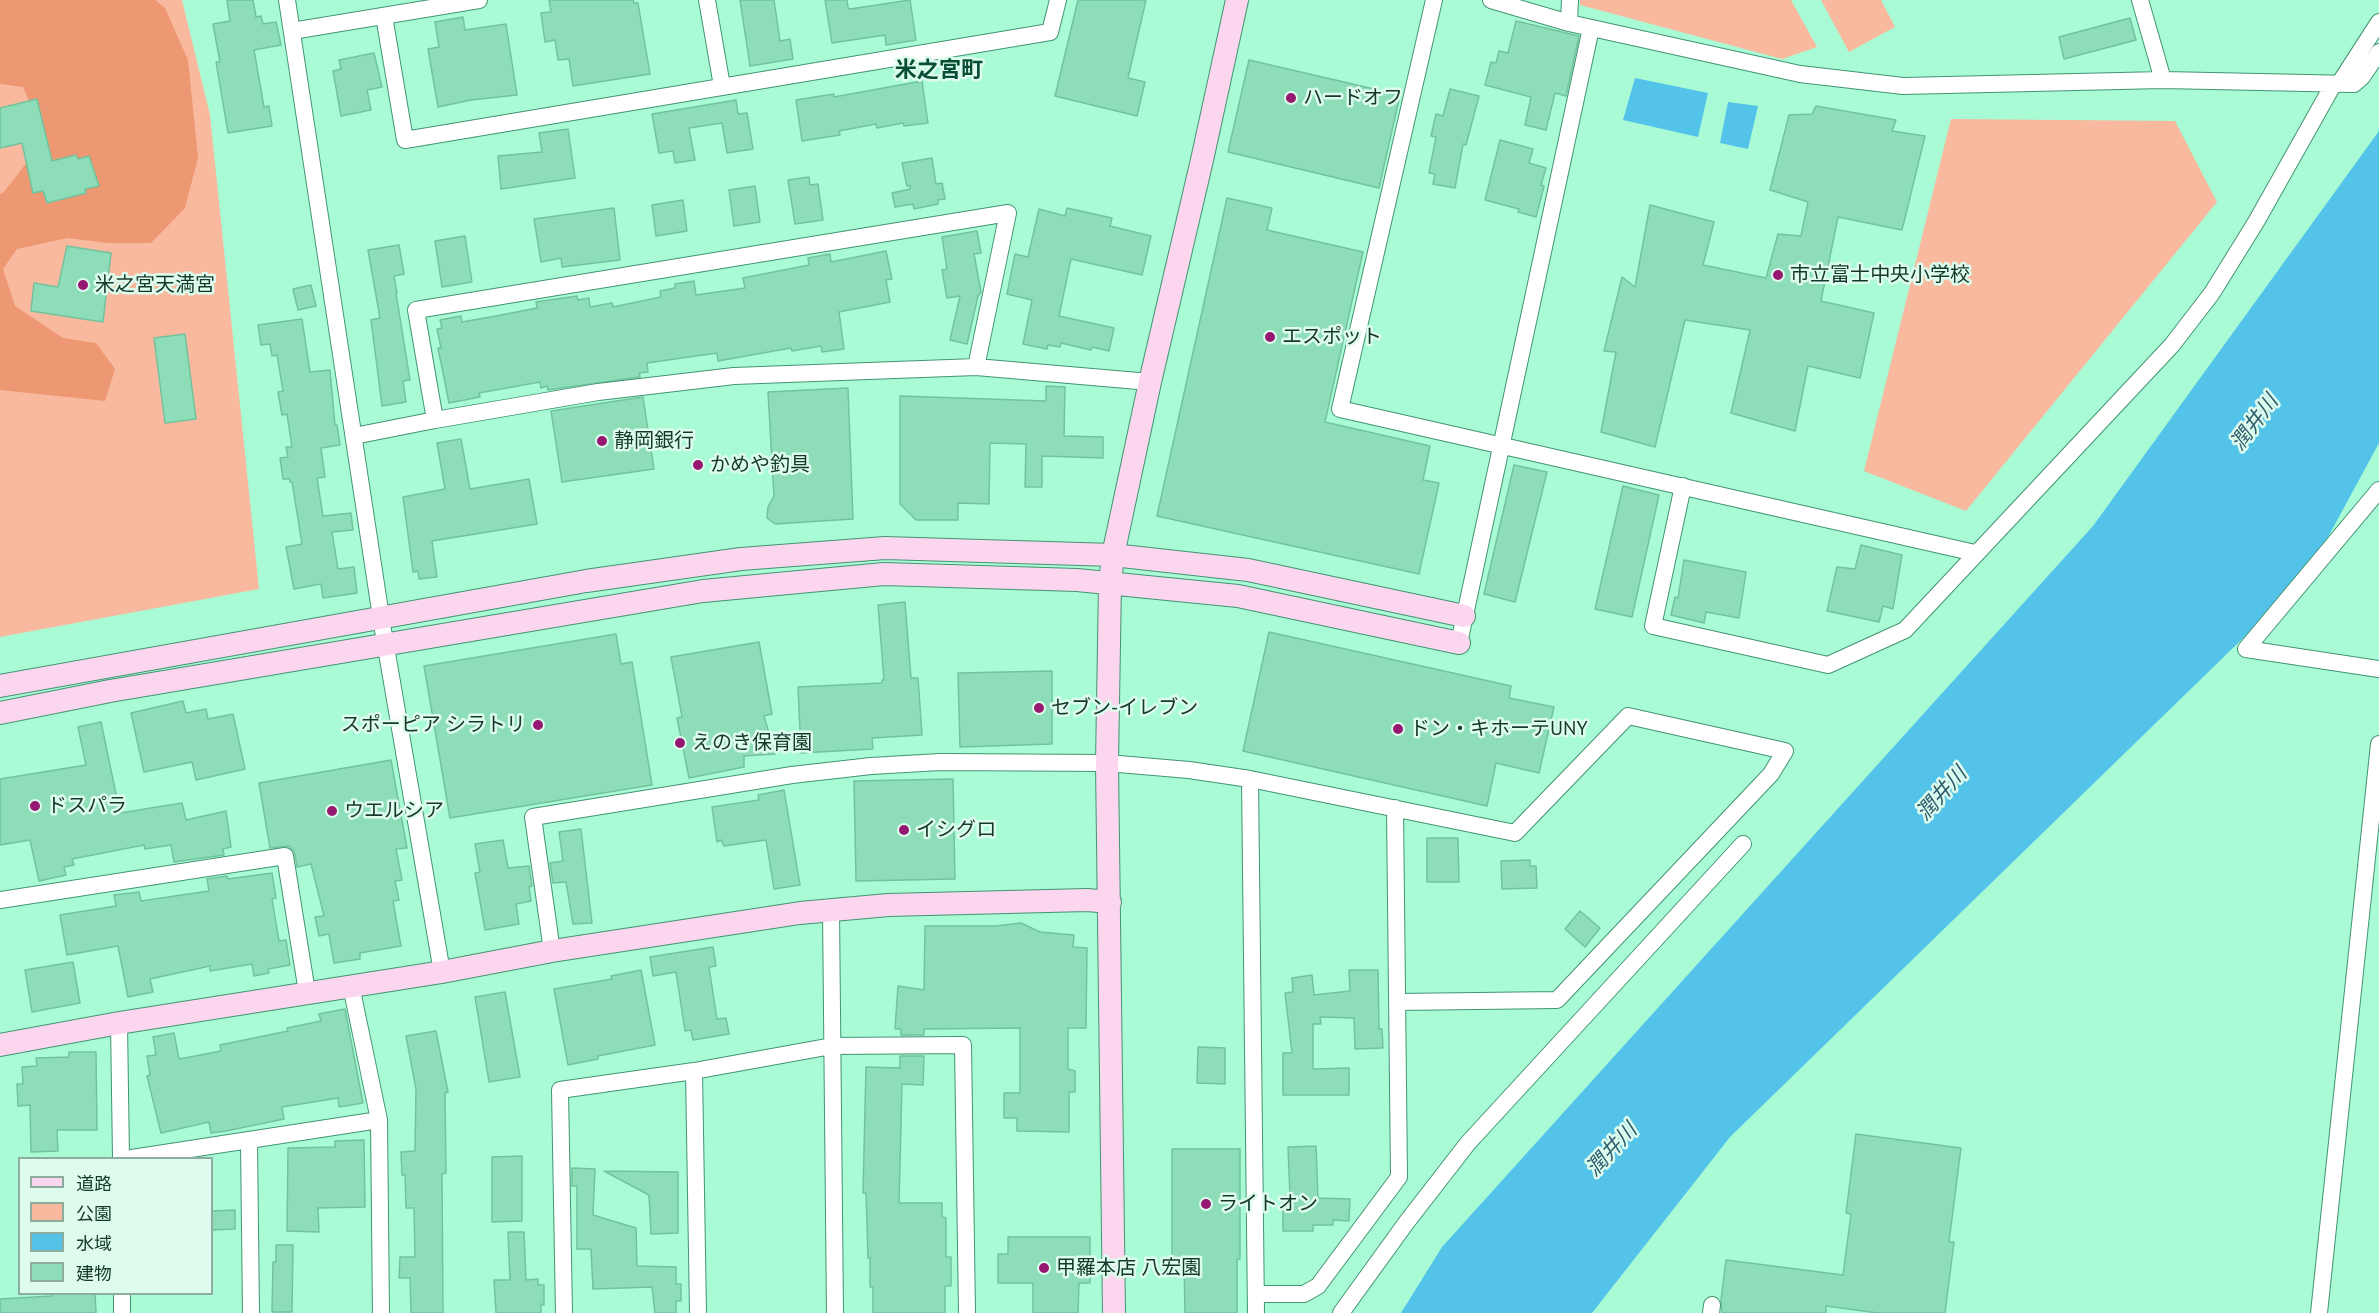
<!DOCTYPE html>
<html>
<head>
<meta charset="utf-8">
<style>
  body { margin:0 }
  #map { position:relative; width:2379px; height:1313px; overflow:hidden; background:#a9fbd5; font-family:"PT Sans","Noto Sans JP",sans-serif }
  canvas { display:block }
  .legend { position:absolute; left:18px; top:1157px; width:195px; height:138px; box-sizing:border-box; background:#ddfced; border:2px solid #8dae9f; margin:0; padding:8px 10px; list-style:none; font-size:18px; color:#16382a }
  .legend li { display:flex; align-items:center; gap:12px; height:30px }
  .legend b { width:30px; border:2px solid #8dae9f }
</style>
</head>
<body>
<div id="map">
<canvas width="2379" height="1313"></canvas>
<ul class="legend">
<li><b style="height:8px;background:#fbd6ee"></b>道路</li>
<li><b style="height:16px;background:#f8b99e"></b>公園</li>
<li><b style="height:16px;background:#53c3e9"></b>水域</li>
<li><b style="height:16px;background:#8dddb9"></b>建物</li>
</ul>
</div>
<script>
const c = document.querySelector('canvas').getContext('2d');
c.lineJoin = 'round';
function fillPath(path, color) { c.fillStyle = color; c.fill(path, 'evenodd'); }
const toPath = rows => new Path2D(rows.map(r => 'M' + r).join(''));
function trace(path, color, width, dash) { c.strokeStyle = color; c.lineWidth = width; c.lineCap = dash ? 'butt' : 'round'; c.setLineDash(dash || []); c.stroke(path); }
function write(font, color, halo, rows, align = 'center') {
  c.font = font + ' "PT Sans","Noto Sans JP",sans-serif'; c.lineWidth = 5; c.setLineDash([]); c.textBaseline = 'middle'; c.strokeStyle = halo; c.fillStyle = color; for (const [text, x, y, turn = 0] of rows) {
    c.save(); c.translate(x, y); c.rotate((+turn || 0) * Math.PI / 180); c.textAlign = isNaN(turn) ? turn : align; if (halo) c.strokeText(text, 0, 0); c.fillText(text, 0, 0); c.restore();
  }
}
const green = toPath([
  [0,0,182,0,210,115,259,589,0,637],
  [1580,0,1791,0,1817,47,1782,59,1580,5],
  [1821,0,1881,0,1895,27,1849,52],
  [1951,119,2175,121,2217,202,1966,511,1864,471]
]);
const forest = toPath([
  [0,0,155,0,165,8,188,60,198,158,185,208,151,243,108,243,68,238,17,249,3,269,15,306,63,338,96,343,115,369,105,401,0,390,0,194,4,192,45,139,23,87,0,84]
]);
const water = toPath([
  [1635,78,1708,93,1698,137,1623,120],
  [1728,102,1758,106,1748,149,1720,143],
  [2379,131,2379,443,2307,576,1730,1137,1592,1313,1401,1313,1442,1247,2093,526]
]);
const building = toPath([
  [227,0,253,0,256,17,261,16,263,24,276,22,281,45,254,50,264,107,269,106,272,126,228,133,216,62,220,62,213,24,230,21,227,0],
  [549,0,633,0,634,3,638,3,650,74,573,86,569,59,558,60,555,40,545,42,541,13,551,12,549,0],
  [740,0,774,0,780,41,790,39,793,59,750,66,740,0],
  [825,0,847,0,848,8,850,9,910,0,916,40,886,45,885,35,832,43,825,0],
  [1078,0,1146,0,1128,78,1145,82,1137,116,1055,96,1078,0],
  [463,17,465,30,506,24,517,95,471,100,438,107,428,49,439,47,435,22,463,17],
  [2130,18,2136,40,2064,59,2059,37,2130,18],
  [1516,21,1579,36,1566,96,1555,93,1546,130,1525,125,1531,97,1485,85,1491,62,1496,63,1499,51,1508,53,1516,21],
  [374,53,382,87,367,90,371,110,341,116,333,71,341,69,339,60,374,53],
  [1249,60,1400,95,1379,188,1228,152,1249,60],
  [922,81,928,123,904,126,903,123,877,128,876,124,839,131,840,135,802,141,796,100,834,94,834,97,922,81],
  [1450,89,1479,96,1466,145,1463,144,1455,188,1433,184,1435,174,1429,173,1436,137,1431,136,1436,114,1443,116,1450,89],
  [37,99,52,161,76,155,78,159,89,156,99,186,85,189,86,193,47,203,43,191,33,193,22,143,0,148,0,108,37,99],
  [736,100,738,114,747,113,753,149,727,153,722,123,689,128,695,160,675,163,673,151,659,153,652,114,736,100],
  [1816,106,1896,120,1892,131,1925,136,1902,230,1838,217,1821,301,1874,313,1860,378,1808,366,1795,431,1731,413,1750,330,1685,320,1655,447,1601,432,1616,352,1604,351,1622,277,1635,287,1650,205,1714,222,1703,265,1766,278,1778,234,1801,236,1808,202,1770,190,1789,115,1812,114,1816,106],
  [568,129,575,178,501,189,498,156,542,152,539,133,568,129],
  [1500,140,1533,149,1529,163,1546,168,1541,185,1544,186,1536,217,1518,212,1519,209,1485,200,1500,140],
  [932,158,936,184,942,183,945,199,938,200,938,204,914,209,913,204,895,207,892,193,910,189,910,185,907,186,902,163,932,158],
  [809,177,810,185,818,184,823,220,795,224,788,180,809,177],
  [755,186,760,222,734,226,729,190,755,186],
  [1227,198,1272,208,1267,230,1363,252,1325,422,1430,446,1423,480,1439,483,1419,574,1157,516,1227,198],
  [683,200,687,231,656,236,652,205,683,200],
  [614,208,620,260,562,267,561,258,541,262,534,219,614,208],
  [1067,208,1112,218,1110,226,1151,236,1142,275,1071,259,1059,316,1114,328,1109,351,1092,347,1091,350,1061,343,1060,347,1048,345,1047,349,1023,344,1032,300,1007,294,1015,254,1028,257,1039,209,1065,216,1067,208],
  [977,231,981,253,974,254,981,292,978,296,967,344,950,340,960,296,947,298,942,270,947,269,942,237,977,231],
  [465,236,472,282,442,287,435,241,465,236],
  [399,245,404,274,394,276,397,293,396,293,410,380,403,381,406,402,382,406,371,320,380,318,368,250,399,245],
  [67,246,111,253,103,322,31,311,34,283,58,287,67,246],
  [886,251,892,279,886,280,890,302,839,312,844,349,822,352,821,346,792,351,791,348,718,361,717,353,647,363,648,372,639,373,640,377,548,390,547,386,541,388,540,382,479,393,480,397,449,403,438,348,441,348,437,329,442,328,440,320,461,316,462,322,496,316,537,308,536,302,577,296,578,300,589,298,590,307,612,303,613,307,661,297,660,291,675,288,675,284,694,281,696,295,745,288,743,278,809,265,808,258,830,254,831,262,886,251],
  [311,285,316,306,298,310,293,289,311,285],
  [302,319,310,372,330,370,335,425,337,425,340,445,321,448,325,477,317,478,323,516,351,513,353,530,332,532,338,569,354,567,357,593,323,598,321,584,294,589,286,547,302,544,292,482,290,482,290,479,283,479,280,458,288,457,286,447,292,447,287,414,282,415,278,392,283,391,277,355,272,356,270,344,261,345,258,325,302,319],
  [185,334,196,419,165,423,154,338,185,334],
  [1046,386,1065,387,1064,436,1103,437,1103,458,1042,456,1042,487,1025,487,1026,444,990,443,989,504,958,503,958,520,916,520,900,504,900,396,1046,401,1046,386],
  [848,388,853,519,775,524,767,518,768,507,774,496,768,392,848,388],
  [643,397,654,469,562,482,551,411,643,397],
  [461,439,470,489,529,479,537,524,432,541,437,577,419,579,418,571,413,572,403,497,445,489,437,443,461,439],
  [1514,465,1547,472,1515,602,1484,594,1514,465],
  [1623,486,1659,495,1632,617,1595,609,1623,486],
  [1861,545,1902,555,1893,609,1883,606,1879,622,1827,611,1837,567,1855,569,1861,545],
  [1684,560,1746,572,1739,618,1706,612,1704,623,1671,615,1675,597,1678,598,1684,560],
  [905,602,911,678,918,678,922,735,872,738,873,749,801,753,798,687,882,683,882,680,884,680,878,605,905,602],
  [1269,632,1511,686,1509,698,1554,707,1539,773,1496,763,1487,806,1243,751,1269,632],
  [616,634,621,664,632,662,652,785,450,818,424,666,616,634],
  [759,642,772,714,764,716,775,754,744,756,744,767,689,778,677,718,682,717,671,657,759,642],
  [1052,671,1052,744,960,747,958,673,1052,671],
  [183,701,186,713,206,709,208,719,233,714,245,769,196,780,192,762,144,772,131,713,183,701],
  [101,722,120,813,182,803,186,820,226,811,231,847,223,849,224,855,174,862,171,845,145,849,144,845,72,859,74,865,64,867,66,875,39,881,30,840,0,845,0,779,86,765,78,727,101,722],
  [391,760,407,848,396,849,402,880,395,881,399,900,393,901,401,946,360,953,360,959,334,963,329,934,319,936,315,917,324,916,311,864,297,867,295,854,289,846,270,848,259,783,391,760],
  [953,779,955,879,856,881,854,781,953,779],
  [784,790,800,885,774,889,766,840,724,846,721,840,717,842,712,807,759,800,758,795,784,790],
  [581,829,592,923,573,924,566,882,553,883,550,863,563,861,559,832,581,829],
  [1427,838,1458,838,1459,882,1427,882,1427,838],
  [503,840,508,868,529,866,532,886,529,887,531,901,516,904,519,924,485,930,475,873,480,872,475,844,503,840],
  [1530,860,1530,866,1536,866,1537,888,1502,889,1501,861,1530,860],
  [272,873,276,898,272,899,279,941,286,940,290,965,268,969,269,973,254,976,252,964,210,971,210,966,150,979,153,992,128,997,118,946,67,955,60,915,116,906,114,895,139,892,141,901,209,891,207,879,227,876,228,879,272,873],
  [1580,911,1600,928,1585,947,1565,929,1580,911],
  [1021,923,1040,932,1074,935,1073,947,1087,948,1086,1028,1068,1028,1068,1069,1075,1071,1075,1092,1069,1092,1069,1132,1017,1131,1017,1118,1004,1118,1004,1093,1020,1093,1020,1028,924,1029,924,1035,901,1035,901,1029,895,1029,898,986,924,990,925,926,996,926,1021,923],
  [713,947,716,966,709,967,717,1019,726,1018,729,1034,693,1040,691,1030,685,1031,676,972,653,976,650,957,713,947],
  [73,962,80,1003,32,1012,25,970,73,962],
  [641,970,655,1045,598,1056,598,1059,568,1065,554,989,612,979,611,976,641,970],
  [1349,970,1378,970,1379,1029,1382,1029,1383,1048,1355,1049,1354,1018,1320,1017,1321,1024,1313,1024,1313,1069,1349,1068,1349,1095,1283,1095,1283,1053,1292,1053,1285,993,1293,992,1292,978,1312,975,1314,995,1350,991,1349,970],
  [505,992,520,1077,489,1082,475,997,505,992],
  [345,1009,363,1103,339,1107,338,1098,282,1107,284,1119,226,1131,211,1133,209,1122,161,1133,147,1076,150,1075,147,1056,156,1055,153,1037,174,1033,179,1059,221,1051,220,1045,288,1031,287,1028,321,1021,319,1014,345,1009],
  [436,1031,448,1092,445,1093,446,1173,442,1174,443,1313,411,1313,410,1278,399,1278,400,1257,415,1257,414,1208,406,1208,405,1175,402,1175,401,1152,415,1151,416,1089,406,1036,436,1031],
  [1198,1047,1225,1048,1225,1084,1197,1083,1198,1047],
  [69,1052,96,1052,97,1130,57,1130,58,1151,31,1152,30,1105,18,1106,17,1084,23,1084,22,1067,37,1066,36,1058,69,1057,69,1052],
  [900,1056,924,1056,923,1085,902,1084,899,1203,942,1203,942,1217,946,1218,946,1257,951,1257,951,1286,945,1286,945,1313,873,1313,873,1287,870,1287,870,1258,868,1258,866,1193,863,1193,866,1067,900,1068,900,1056],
  [1856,1134,1961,1148,1949,1242,1954,1242,1945,1313,1878,1313,1826,1306,1826,1313,1722,1313,1721,1300,1726,1260,1843,1275,1851,1214,1846,1213,1856,1134],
  [364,1140,365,1207,318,1208,319,1232,287,1231,288,1148,335,1147,335,1141,364,1140],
  [1316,1146,1318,1198,1350,1199,1349,1221,1333,1220,1333,1225,1313,1225,1313,1231,1283,1231,1283,1196,1290,1196,1288,1147,1316,1146],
  [1172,1149,1240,1149,1240,1259,1237,1259,1237,1313,1185,1313,1184,1259,1172,1259,1172,1149],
  [522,1156,522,1221,492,1222,492,1157,522,1156],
  [572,1168,595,1169,593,1215,636,1228,637,1266,676,1267,676,1284,681,1284,681,1301,676,1301,676,1313,655,1313,652,1287,593,1289,591,1249,577,1249,577,1186,572,1186,572,1168],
  [604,1171,678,1172,678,1233,651,1234,649,1195,604,1171],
  [235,1210,235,1229,212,1230,212,1211,235,1210],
  [508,1232,524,1232,526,1280,538,1279,538,1285,544,1285,544,1305,541,1304,541,1313,496,1313,494,1280,510,1280,508,1232],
  [1008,1237,1090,1237,1090,1283,1079,1283,1078,1313,1033,1313,1033,1283,998,1283,998,1254,1008,1254,1008,1237],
  [276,1245,293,1245,292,1312,272,1312,273,1262,276,1262,276,1245],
  [52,1293,95,1293,96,1313,0,1313,0,1299,52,1296,52,1293]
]);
const street = toPath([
  [287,0,383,630,442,972],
  [707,0,722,86],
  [1434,0,1340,409,1975,553],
  [1491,0,1569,23,1800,74,1903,86,2163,80,2354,84,2362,77,2379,52],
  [2140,0,2163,80],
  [384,16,405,140,1050,32,1058,0],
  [1569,23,1570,0],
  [292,31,479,0],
  [2339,84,2379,22],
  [435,420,416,310,1008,213,976,367],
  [354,436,435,420,598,392,734,376,976,367,1150,382],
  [1683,486,1653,626,1828,665,1905,630,2172,345,2212,293,2256,222,2333,85],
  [1459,643,1591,28],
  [2246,649,2379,490],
  [2246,649,2379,669],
  [1250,779,1256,1313],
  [0,900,285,856,307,992],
  [831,910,835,1313],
  [552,951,533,817,792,775,871,766,940,762,1107,763,1189,770,1250,779,1515,833,1628,716,1785,751,1771,774,1557,1000,1398,1002],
  [351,986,379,1120,381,1313],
  [119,1023,121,1158],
  [694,1071,698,1313],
  [249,1142,251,1313],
  [132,1158,379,1120],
  [122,1294,122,1313],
  [1256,1294,1304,1294,1318,1286,1399,1177,1395,808],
  [564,1313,560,1090,694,1071,832,1046,963,1045,967,1313],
  [1341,1313,1406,1223,1468,1143,1743,844],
  [1711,1313,1712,1305],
  [2319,1313,2379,744]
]);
const secondary = toPath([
  [0,686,586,581,741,559,885,548,1113,555,1248,570,1464,616],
  [0,713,110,691,703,591,884,574,1077,580,1238,596,1459,643],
  [0,1045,119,1023,442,972,552,951,800,913,888,905,1087,900,1110,902],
  [1114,1313,1107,763,1110,584,1113,555,1150,382,1202,160,1237,0]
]);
const markers = [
  [1291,98,6,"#961870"],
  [1778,275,6,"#961870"],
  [83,285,6,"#961870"],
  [1270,337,6,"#961870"],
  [602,441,6,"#961870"],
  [698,465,6,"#961870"],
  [1039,708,6,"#961870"],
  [538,725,6,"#961870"],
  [1398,729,6,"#961870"],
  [680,743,6,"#961870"],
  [35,806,6,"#961870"],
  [332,811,6,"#961870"],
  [904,830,6,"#961870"],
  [1206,1204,6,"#961870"],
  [1044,1268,6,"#961870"]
];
const poiNames = [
  ["ハードオフ",1303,98],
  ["市立富士中央小学校",1790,275],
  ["米之宮天満宮",95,285],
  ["エスポット",1282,337],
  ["静岡銀行",614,441],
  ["かめや釣具",710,465],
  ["セブン-イレブン",1051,708],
  ["スポーピア シラトリ",526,725,"right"],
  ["ドン・キホーテUNY",1410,729],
  ["えのき保育園",692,743],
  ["ドスパラ",47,806],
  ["ウエルシア",344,811],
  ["イシグロ",916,830],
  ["ライトオン",1218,1204],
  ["甲羅本店 八宏園",1056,1268]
];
const waterNames = [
  ["潤井川",2255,423,-53],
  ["潤井川",1942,794,-48],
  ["潤井川",1612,1150,-47]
];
const quarterNames = [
  ["米之宮町",939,71]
];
fillPath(green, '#f8b99e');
fillPath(forest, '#ed9873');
fillPath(water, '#53c3e9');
fillPath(building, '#8dddb9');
trace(building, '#72c29e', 1.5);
trace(street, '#439473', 18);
trace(secondary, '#439473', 24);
trace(street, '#fff', 16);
trace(secondary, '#fbd6ee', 22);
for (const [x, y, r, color] of markers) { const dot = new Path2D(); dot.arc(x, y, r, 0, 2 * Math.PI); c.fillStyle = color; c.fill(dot); trace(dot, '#ddfced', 2); }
write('20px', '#16382a', '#ddfced', poiNames, 'left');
write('italic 21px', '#2e5d6e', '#ddfced', waterNames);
write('bold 22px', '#084e36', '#ddfced', quarterNames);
</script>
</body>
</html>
